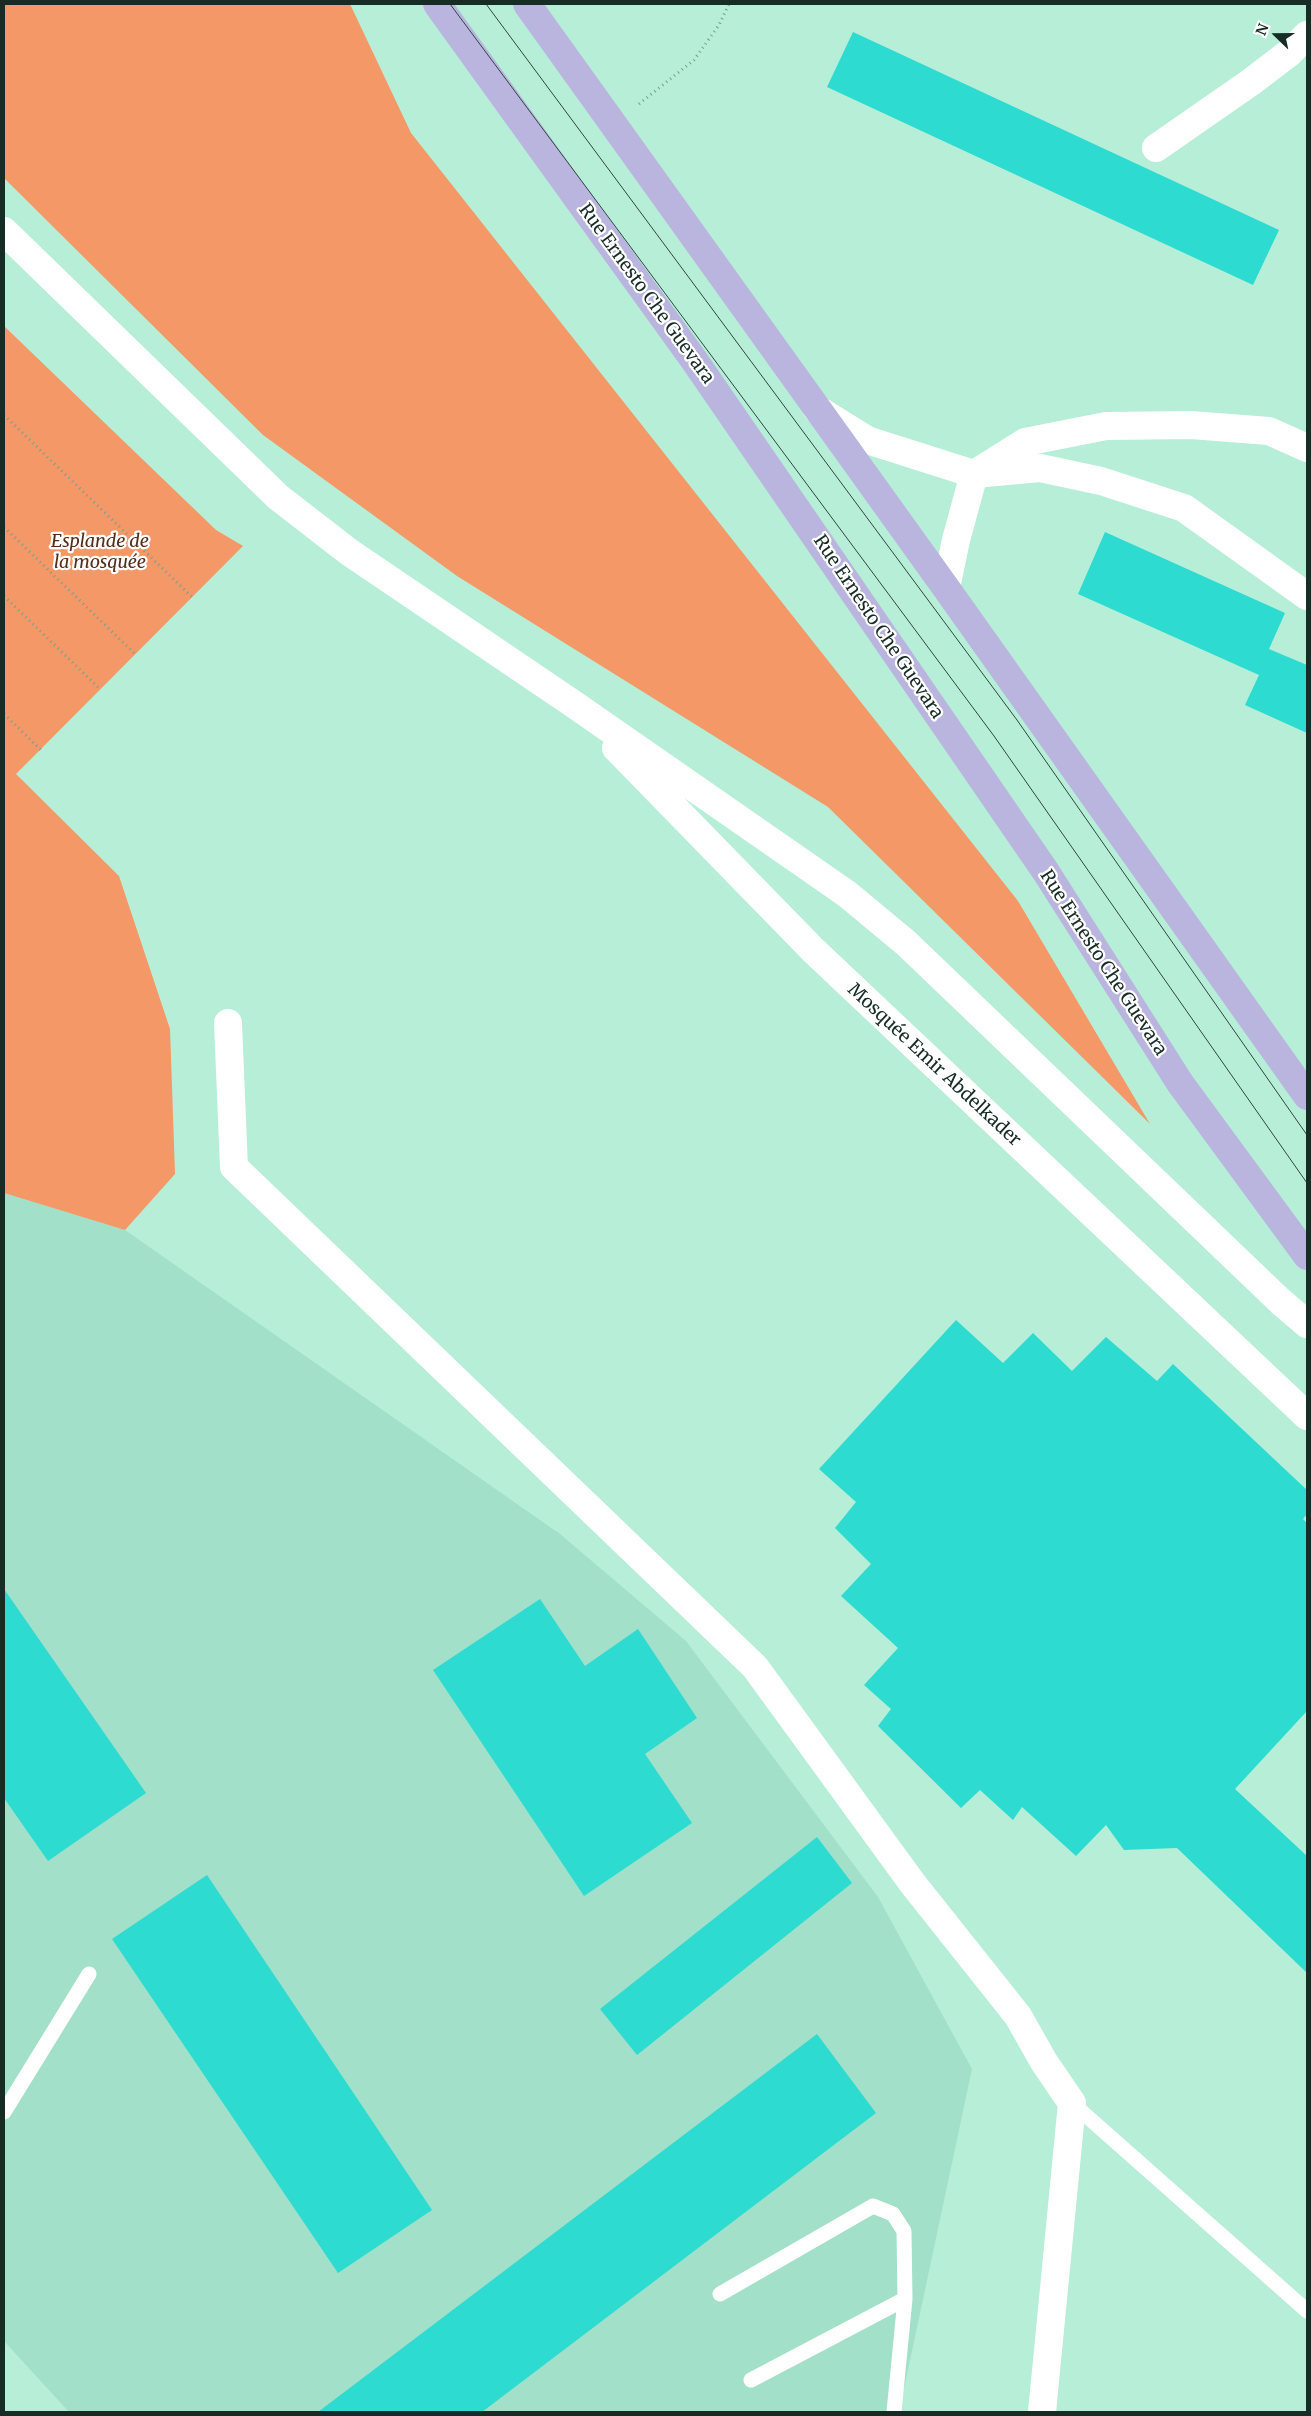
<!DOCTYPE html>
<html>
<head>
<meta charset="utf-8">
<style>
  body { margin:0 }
  #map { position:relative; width:1311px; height:2416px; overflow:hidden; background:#b7eed8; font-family:Merriweather,serif }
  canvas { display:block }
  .frame { position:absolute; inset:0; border:5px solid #162c24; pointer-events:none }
  .north { position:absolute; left:1251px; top:10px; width:50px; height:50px; -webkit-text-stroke:4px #fff; paint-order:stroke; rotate:292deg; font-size:14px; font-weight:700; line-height:20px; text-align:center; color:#162c24 }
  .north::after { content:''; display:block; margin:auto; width:18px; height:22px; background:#162c24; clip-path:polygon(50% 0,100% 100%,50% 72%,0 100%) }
</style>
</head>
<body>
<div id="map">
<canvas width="1311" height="2416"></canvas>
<div class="frame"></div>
<div class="north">N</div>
</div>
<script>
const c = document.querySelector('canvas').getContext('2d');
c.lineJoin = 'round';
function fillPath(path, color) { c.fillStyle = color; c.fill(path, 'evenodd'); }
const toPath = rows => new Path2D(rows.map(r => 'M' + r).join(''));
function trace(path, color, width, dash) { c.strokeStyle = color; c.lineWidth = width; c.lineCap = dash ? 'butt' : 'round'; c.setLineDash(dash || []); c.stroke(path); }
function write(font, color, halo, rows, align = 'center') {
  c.font = font + ' Merriweather,serif'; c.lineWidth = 4.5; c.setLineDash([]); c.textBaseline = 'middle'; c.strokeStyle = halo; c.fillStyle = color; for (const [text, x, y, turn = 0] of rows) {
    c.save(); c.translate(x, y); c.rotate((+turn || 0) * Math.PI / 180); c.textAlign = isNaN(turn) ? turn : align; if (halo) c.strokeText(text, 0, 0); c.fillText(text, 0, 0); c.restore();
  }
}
const built = toPath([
  [4,1193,125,1230,560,1534,686,1641,878,1897,972,2069,899,2412,69,2412,4,2341]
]);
const green = toPath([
  [4,4,350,4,411,133,1018,901,1150,1124,828,807,457,576,263,435,4,178],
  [4,326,216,530,243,546,16,774,119,876,170,1029,175,1174,125,1230,4,1193]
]);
const building = toPath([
  [853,32,1279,230,1253,285,827,87],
  [1105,532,1285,613,1269,649,1307,665,1307,733,1245,705,1259,675,1078,594],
  [956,1320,1003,1363,1033,1333,1072,1371,1106,1337,1157,1381,1173,1364,1307,1490,1307,1514,1303,1519,1307,1523,1307,1711,1235,1789,1307,1856,1307,1973,1177,1848,1124,1850,1106,1825,1076,1856,1022,1807,1013,1820,980,1790,961,1808,878,1726,891,1709,864,1685,898,1648,841,1596,871,1564,835,1528,856,1502,819,1469],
  [4,1589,146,1793,48,1861,4,1798],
  [540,1599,585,1666,638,1629,697,1718,645,1754,692,1823,584,1896,433,1670],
  [817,1837,852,1883,637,2055,600,2009],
  [207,1875,432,2210,338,2273,112,1939],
  [817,2034,876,2113,482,2412,318,2412]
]);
const path = toPath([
  [639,104,694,60,719,25,729,4],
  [4,415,192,597],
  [4,527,135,654],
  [4,596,100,689],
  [4,714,41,750]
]);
const service = toPath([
  [1072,2103,1307,2311],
  [4,2112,89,1974],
  [720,2294,873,2206,893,2214,904,2231,905,2299,894,2412],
  [751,2380,905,2299]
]);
const minor = toPath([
  [1156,148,1251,82,1289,53,1307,35],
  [4,231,278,497,349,552,572,703,847,894,906,943,1280,1301,1307,1324],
  [817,409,867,440,974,474,1040,468,1101,481,1184,508,1307,596],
  [946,588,956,540,974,474,1025,442,1106,426,1191,425,1269,431,1307,448],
  [616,748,813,950,1307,1416],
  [228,1023,234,1167,755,1667,913,1884,1018,2016,1044,2062,1072,2103,1042,2412]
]);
const primary = toPath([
  [437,4,694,360,1046,872,1180,1083,1307,1256],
  [527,4,946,588,1307,1096]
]);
const tram = toPath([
  [450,4,994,736,1307,1183],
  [486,4,1017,720,1307,1135]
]);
const streetNames = [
  ["Rue Ernesto Che Guevara",646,294,54],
  ["Rue Ernesto Che Guevara",878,627,56],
  ["Rue Ernesto Che Guevara",1103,963,57],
  ["Mosquée Emir Abdelkader",934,1065,43]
];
const parkNames = [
  ["Esplande de",100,542],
  ["la mosquée",100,563]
];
fillPath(built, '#a2e0c9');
fillPath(green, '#f39866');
fillPath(building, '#2ddbd1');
trace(path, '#769f8f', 3, [1, 4]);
trace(service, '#fff', 15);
trace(minor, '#fff', 28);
trace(primary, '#bab5df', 28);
trace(tram, '#2d483e', 1);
write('18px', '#162c24', '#fff', streetNames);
write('italic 18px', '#542e19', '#fff', parkNames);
</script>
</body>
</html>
